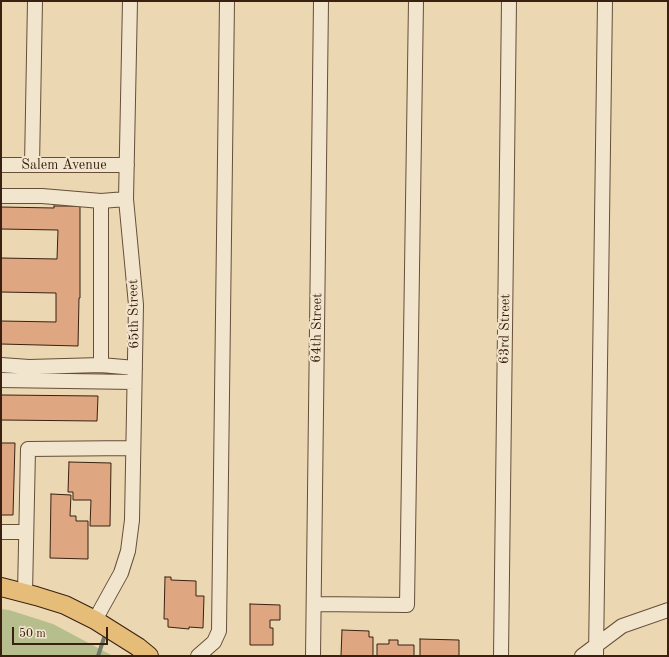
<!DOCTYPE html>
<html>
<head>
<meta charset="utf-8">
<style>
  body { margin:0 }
  #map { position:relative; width:669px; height:657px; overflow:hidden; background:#ebd7b2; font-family:"Old Standard TT",serif }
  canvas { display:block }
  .frame { position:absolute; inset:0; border:2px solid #392011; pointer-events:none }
  .scale { position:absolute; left:12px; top:627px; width:96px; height:18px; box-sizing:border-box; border:2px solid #392011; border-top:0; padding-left:5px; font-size:12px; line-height:14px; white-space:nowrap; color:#392011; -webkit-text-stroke:3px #f2e5cd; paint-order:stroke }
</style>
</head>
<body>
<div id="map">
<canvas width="669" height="657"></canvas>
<div class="frame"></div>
<div class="scale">50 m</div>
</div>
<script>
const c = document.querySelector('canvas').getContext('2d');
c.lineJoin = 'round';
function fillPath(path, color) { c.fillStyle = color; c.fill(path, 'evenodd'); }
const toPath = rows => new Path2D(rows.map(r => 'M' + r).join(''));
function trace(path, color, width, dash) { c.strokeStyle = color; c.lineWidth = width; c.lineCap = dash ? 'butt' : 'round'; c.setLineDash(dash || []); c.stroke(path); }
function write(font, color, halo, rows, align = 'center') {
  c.font = font + ' "Old Standard TT",serif'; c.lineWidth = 4; c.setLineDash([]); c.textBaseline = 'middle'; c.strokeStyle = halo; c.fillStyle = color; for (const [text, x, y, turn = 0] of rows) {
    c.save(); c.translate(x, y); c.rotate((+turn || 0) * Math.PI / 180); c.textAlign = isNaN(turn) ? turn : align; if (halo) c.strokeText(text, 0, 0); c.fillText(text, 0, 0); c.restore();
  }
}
const green = toPath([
  [1,609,9,610,53,624,113,656,1,656]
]);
const stream = toPath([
  [98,656,106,632]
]);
const building = toPath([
  [54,206,80,206,80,298,79,298,78,346,1,344,1,321,56,322,56,293,1,292,1,258,57,259,58,230,1,229,1,207,54,208,54,206],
  [1,395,98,396,97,421,1,420,1,395],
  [1,443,15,443,13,515,1,515,1,443],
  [69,462,111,463,110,526,90,526,91,500,73,500,73,492,68,492,69,462],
  [51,494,71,495,70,516,76,516,76,521,88,521,88,559,50,558,51,494],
  [165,577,171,577,171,580,196,581,196,596,204,596,203,628,189,627,189,629,168,627,168,619,164,619,165,577],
  [250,604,280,605,280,620,270,620,270,628,273,628,273,645,250,645,250,604],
  [342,630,369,631,369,637,373,637,373,656,341,656,342,630],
  [420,639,459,640,459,656,420,656,420,639],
  [389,640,398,640,398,645,414,645,414,656,377,656,377,644,389,644,389,640]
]);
const minor = toPath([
  [1,165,127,165],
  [32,165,35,1],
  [1,196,42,196,101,201,126,199],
  [1,365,29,367,101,365,135,368],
  [101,365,101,201],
  [1,380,134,382],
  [1,532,26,532],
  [25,593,28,449,133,448],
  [314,604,407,605,416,1],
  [95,620,121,573,128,551,132,520,136,305,126,199,130,1],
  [198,656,214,642,219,631,227,1],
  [313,656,321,1],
  [501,656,509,1],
  [582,656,622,626,668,610],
  [596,656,605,1]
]);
const major = toPath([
  [1,587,36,596,65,605,95,620,138,647,149,656]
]);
const streetNames = [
  ["Salem Avenue",64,165],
  ["65th Street",134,314,-91],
  ["64th Street",317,328,-89],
  ["63rd Street",505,329,-89]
];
fillPath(green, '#b7be8d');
trace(stream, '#727c6d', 4);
fillPath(building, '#dfa781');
trace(building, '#392011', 1);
trace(minor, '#664e39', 16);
trace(major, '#392011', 20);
trace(minor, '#f2e5cd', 14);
trace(major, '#e6bc79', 18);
write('14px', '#392011', '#f2e5cd', streetNames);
</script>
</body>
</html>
